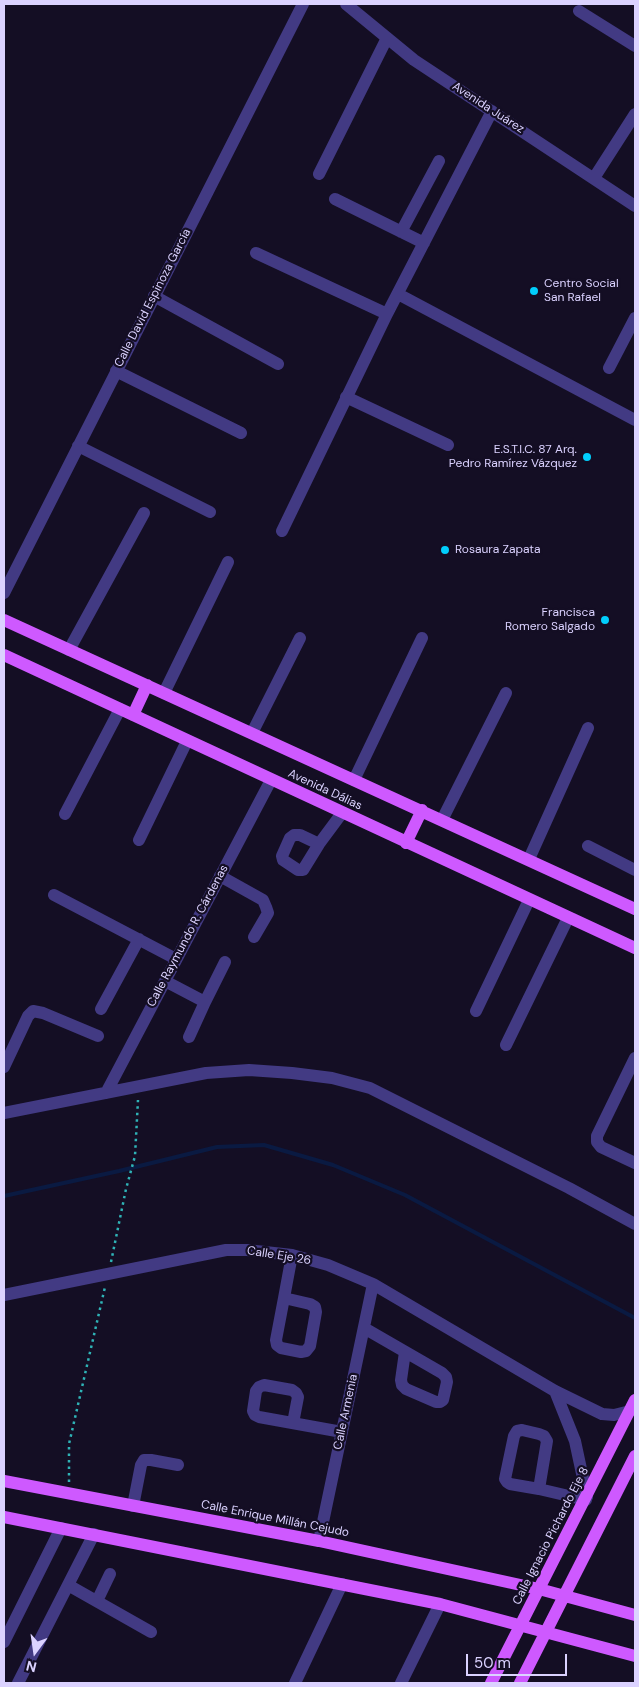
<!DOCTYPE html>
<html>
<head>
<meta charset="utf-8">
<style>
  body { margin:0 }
  #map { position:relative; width:639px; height:1687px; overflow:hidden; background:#140e24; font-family:"DM Sans",sans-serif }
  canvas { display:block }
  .frame { position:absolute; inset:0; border:5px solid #dbd2ff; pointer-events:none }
  .north { position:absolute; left:10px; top:1627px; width:50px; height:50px; -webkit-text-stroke:4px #140e24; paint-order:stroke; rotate:194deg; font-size:14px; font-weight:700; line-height:20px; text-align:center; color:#dbd2ff }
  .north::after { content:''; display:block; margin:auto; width:18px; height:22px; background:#dbd2ff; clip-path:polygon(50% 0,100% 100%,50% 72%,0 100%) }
  .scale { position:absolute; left:466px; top:1654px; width:101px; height:22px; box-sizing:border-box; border:2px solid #dbd2ff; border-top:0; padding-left:6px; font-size:15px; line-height:18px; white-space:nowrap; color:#dbd2ff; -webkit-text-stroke:4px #140e24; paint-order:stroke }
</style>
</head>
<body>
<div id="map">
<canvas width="639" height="1687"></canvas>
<div class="frame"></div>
<div class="north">N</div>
<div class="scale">50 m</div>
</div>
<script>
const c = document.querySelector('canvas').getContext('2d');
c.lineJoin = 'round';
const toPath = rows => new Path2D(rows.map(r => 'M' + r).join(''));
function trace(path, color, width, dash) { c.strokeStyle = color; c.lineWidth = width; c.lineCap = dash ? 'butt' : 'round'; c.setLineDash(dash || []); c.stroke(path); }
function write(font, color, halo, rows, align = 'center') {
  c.font = font + ' "DM Sans",sans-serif'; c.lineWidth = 4.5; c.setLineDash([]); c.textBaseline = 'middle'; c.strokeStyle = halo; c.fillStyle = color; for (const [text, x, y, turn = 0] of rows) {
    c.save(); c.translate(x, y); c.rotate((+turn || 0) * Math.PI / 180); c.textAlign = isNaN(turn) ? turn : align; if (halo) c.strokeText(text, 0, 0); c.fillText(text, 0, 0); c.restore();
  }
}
const stream = toPath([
  [4,1196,119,1171,217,1147,264,1145,333,1165,405,1195,635,1318]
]);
const path = toPath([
  [111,1262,126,1189,135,1156,138,1100],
  [69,1482,69,1444,105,1287]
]);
const minor = toPath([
  [346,4,414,60,635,206],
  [579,11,635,46],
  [319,174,387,38],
  [594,178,635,114],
  [335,199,424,243],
  [401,232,439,161],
  [256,253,387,314],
  [398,294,635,420],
  [154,296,278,364],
  [609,368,635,318],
  [116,371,241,433],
  [346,397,448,445],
  [78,446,210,512],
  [282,531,387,314,492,111],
  [4,593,303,4],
  [69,650,144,513],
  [164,693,228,562],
  [252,733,300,638],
  [354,780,422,638],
  [65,814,120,709],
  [442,820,506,693],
  [139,840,187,741],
  [319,844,300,835,294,835,290,838,282,856,283,860,298,870,303,870,319,844,342,813],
  [588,846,635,870],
  [529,859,588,728],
  [220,876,263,900,266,907,268,913,254,937],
  [54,895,176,959],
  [165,981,205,1002,189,1037],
  [205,1002,225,962],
  [101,1009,139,939],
  [476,1011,529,900],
  [506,1045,568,918],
  [635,1058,597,1136,597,1142,601,1147,635,1163],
  [4,1067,28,1016,33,1011,43,1013,98,1036],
  [106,1093,271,780],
  [4,1113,206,1073,249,1070,292,1073,332,1078,370,1088,569,1188,635,1224],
  [4,1295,226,1250,247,1250,292,1255,328,1265,373,1284,555,1391,602,1414,614,1415,630,1411],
  [284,1298,310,1304,315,1307,316,1312,310,1346,306,1351,301,1352,281,1348,277,1345,276,1340,284,1298,292,1255],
  [364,1328,442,1373,446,1377,447,1382,443,1400,440,1402,436,1402,406,1389,402,1385,401,1380,405,1352],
  [555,1391,575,1441,587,1497],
  [293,1423,298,1397,296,1393,292,1390,264,1385,259,1387,256,1391,253,1411,255,1415,259,1417,342,1432],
  [522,1430,539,1434,544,1436,547,1441,539,1489,510,1484,507,1482,505,1479,514,1436,517,1431,522,1430],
  [539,1489,586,1500],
  [133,1506,141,1465,144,1460,151,1460,178,1465],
  [319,1541,373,1284],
  [68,1585,151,1632],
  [97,1601,110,1574],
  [4,1642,61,1528],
  [18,1683,94,1534],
  [295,1683,342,1584],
  [401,1683,440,1604]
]);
const major = toPath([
  [4,620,635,909],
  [4,655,635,948],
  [133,715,147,685],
  [406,843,422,810],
  [4,1481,319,1541,539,1589,635,1615],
  [4,1517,440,1604,635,1656],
  [491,1683,635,1400],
  [520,1683,635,1456]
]);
const markers = [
  [534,291,5,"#01cefc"],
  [587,457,5,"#01cefc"],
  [445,550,5,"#01cefc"],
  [605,620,5,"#01cefc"]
];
const streetNames = [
  ["Avenida Juárez",488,108,33],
  ["Calle David Espinoza García",153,298,-63],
  ["Avenida Dálias",325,790,25],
  ["Calle Raymundo R. Cárdenas",188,936,-62],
  ["Calle Eje 26",279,1256,9],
  ["Calle Armenia",346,1412,-78],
  ["Calle Enrique Millán Cejudo",275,1519,11],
  ["Calle Ignacio Pichardo Eje 8",551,1536,-63]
];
const poiNames = [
  ["Centro Social",544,284],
  ["San Rafael",544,298],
  ["E.S.T.I.C. 87 Arq.",577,450,"right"],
  ["Pedro Ramírez Vázquez",577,464,"right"],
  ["Rosaura Zapata",455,550],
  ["Francisca",595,613,"right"],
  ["Romero Salgado",595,627,"right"]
];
trace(stream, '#0a1a42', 4);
trace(path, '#2fb3b6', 2.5, [2.5, 4]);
trace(minor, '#423a83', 12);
trace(major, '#ce59ff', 12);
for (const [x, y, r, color] of markers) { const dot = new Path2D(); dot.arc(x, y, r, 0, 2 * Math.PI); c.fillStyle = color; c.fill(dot); trace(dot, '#140e24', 2); }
write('12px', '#dbd2ff', '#140e24', streetNames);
write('12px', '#dbd2ff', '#140e24', poiNames, 'left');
</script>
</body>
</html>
